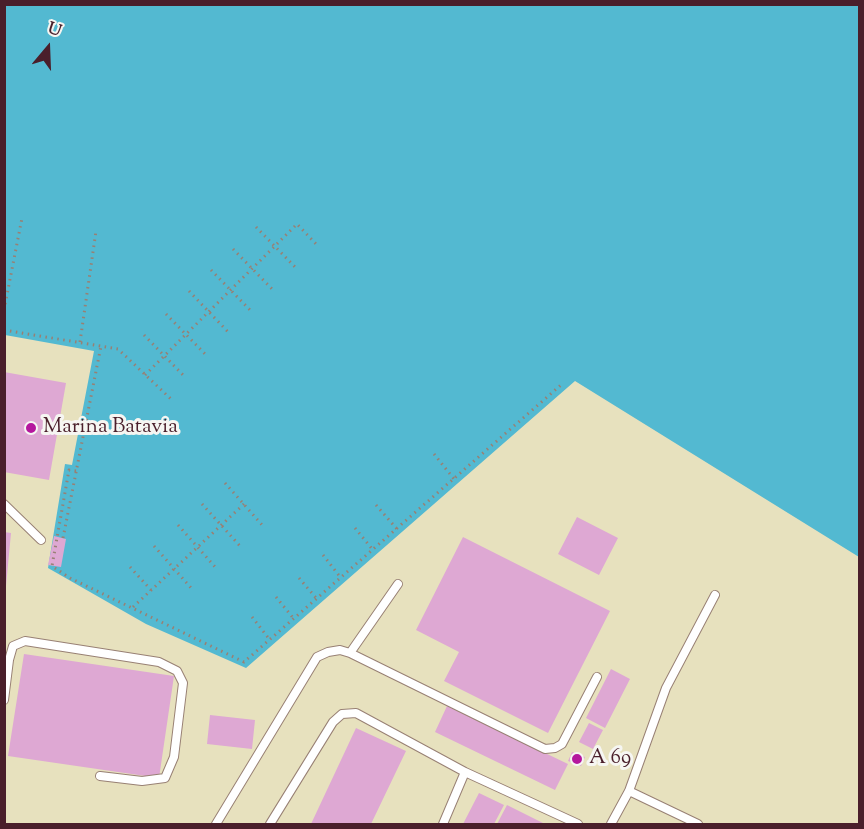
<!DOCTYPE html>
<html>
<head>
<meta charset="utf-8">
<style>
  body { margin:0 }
  #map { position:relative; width:864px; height:829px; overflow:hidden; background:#e7e1be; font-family:"Sorts Mill Goudy",serif }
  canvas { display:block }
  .frame { position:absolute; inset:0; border:6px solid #4a1f2b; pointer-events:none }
  .north { position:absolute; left:18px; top:18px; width:60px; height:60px; -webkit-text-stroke:4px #f6f6f2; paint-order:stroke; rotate:19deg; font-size:16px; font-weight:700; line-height:24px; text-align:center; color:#4a1f2b }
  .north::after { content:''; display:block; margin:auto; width:21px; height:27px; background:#4a1f2b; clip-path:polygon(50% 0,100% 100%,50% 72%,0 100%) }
</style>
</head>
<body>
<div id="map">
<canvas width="864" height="829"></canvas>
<div class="frame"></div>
<div class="north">U</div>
</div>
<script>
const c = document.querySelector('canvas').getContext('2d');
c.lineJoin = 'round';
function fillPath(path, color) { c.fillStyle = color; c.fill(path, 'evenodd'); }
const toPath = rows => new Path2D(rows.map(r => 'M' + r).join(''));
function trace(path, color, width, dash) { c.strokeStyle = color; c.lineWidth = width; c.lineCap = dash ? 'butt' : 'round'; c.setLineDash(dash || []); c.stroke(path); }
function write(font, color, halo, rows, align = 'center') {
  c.font = font + ' "Sorts Mill Goudy",serif'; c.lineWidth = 6; c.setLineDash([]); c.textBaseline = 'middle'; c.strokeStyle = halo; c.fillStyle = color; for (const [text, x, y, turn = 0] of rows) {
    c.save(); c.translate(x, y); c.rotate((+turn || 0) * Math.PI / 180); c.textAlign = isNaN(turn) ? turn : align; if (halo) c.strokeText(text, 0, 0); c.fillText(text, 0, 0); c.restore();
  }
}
const water = toPath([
  [4,5,859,5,859,557,575,381,246,668,146,624,48,568,65,464,72,465,94,351,5,335]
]);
const building = toPath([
  [4,372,66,383,49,480,4,472],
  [577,517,618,538,599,575,558,554],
  [4,532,11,533,6,586,4,586],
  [54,536,66,539,61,567,48,565],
  [463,537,610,611,548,733,444,681,459,652,416,630],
  [24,654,174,676,159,778,8,756],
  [611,669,630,679,605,728,586,718],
  [447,706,568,764,555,790,435,732],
  [210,715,255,720,252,749,207,744],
  [589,723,603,730,593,749,579,742],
  [356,728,406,751,371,824,311,824],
  [572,752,585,757,581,766,568,761],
  [479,793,504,805,494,824,463,824],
  [507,805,545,824,497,824]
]);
const path = toPath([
  [256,227,297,269],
  [233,249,274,291],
  [211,270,252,312],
  [189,291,230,334],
  [4,310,22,218],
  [166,314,207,356],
  [4,330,118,349,172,400],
  [144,335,185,377],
  [80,342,96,231],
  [145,375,297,224,317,245],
  [434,454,454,479],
  [76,471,69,470,52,566,70,578,244,662,562,384],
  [225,483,263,526],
  [202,504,240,546],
  [376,505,397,529],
  [178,525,216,568],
  [355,528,373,550],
  [63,538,101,346],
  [154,546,192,589],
  [323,555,341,578],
  [130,567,151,590],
  [299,578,317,599],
  [276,597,294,619],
  [133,607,244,504],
  [252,617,270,640]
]);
const service = toPath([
  [4,504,41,540],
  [350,653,398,584],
  [4,700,9,660,13,646,25,641,159,662,177,671,183,683,174,757,165,778,142,781,100,776],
  [629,791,698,824],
  [216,824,317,657,328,652,340,650,350,653,545,749,555,748,562,744,597,677],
  [270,824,333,722,342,714,356,713,465,772,578,824],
  [443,824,465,772],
  [611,824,629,791,666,688,715,595]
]);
const markers = [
  [31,428,6,"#b5179e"],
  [577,759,6,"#b5179e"]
];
const poiNames = [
  ["Marina Batavia",43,428],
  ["A 69",589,759]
];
fillPath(water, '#53b9d1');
fillPath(building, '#dea8d3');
trace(service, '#988074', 10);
trace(path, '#988074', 3, [1.5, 4.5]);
trace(service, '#fff', 8);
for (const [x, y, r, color] of markers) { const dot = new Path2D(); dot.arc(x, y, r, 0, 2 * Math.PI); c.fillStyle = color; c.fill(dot); trace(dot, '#f6f6f2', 2); }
write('21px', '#4a1f2b', '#f6f6f2', poiNames, 'left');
</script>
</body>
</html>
